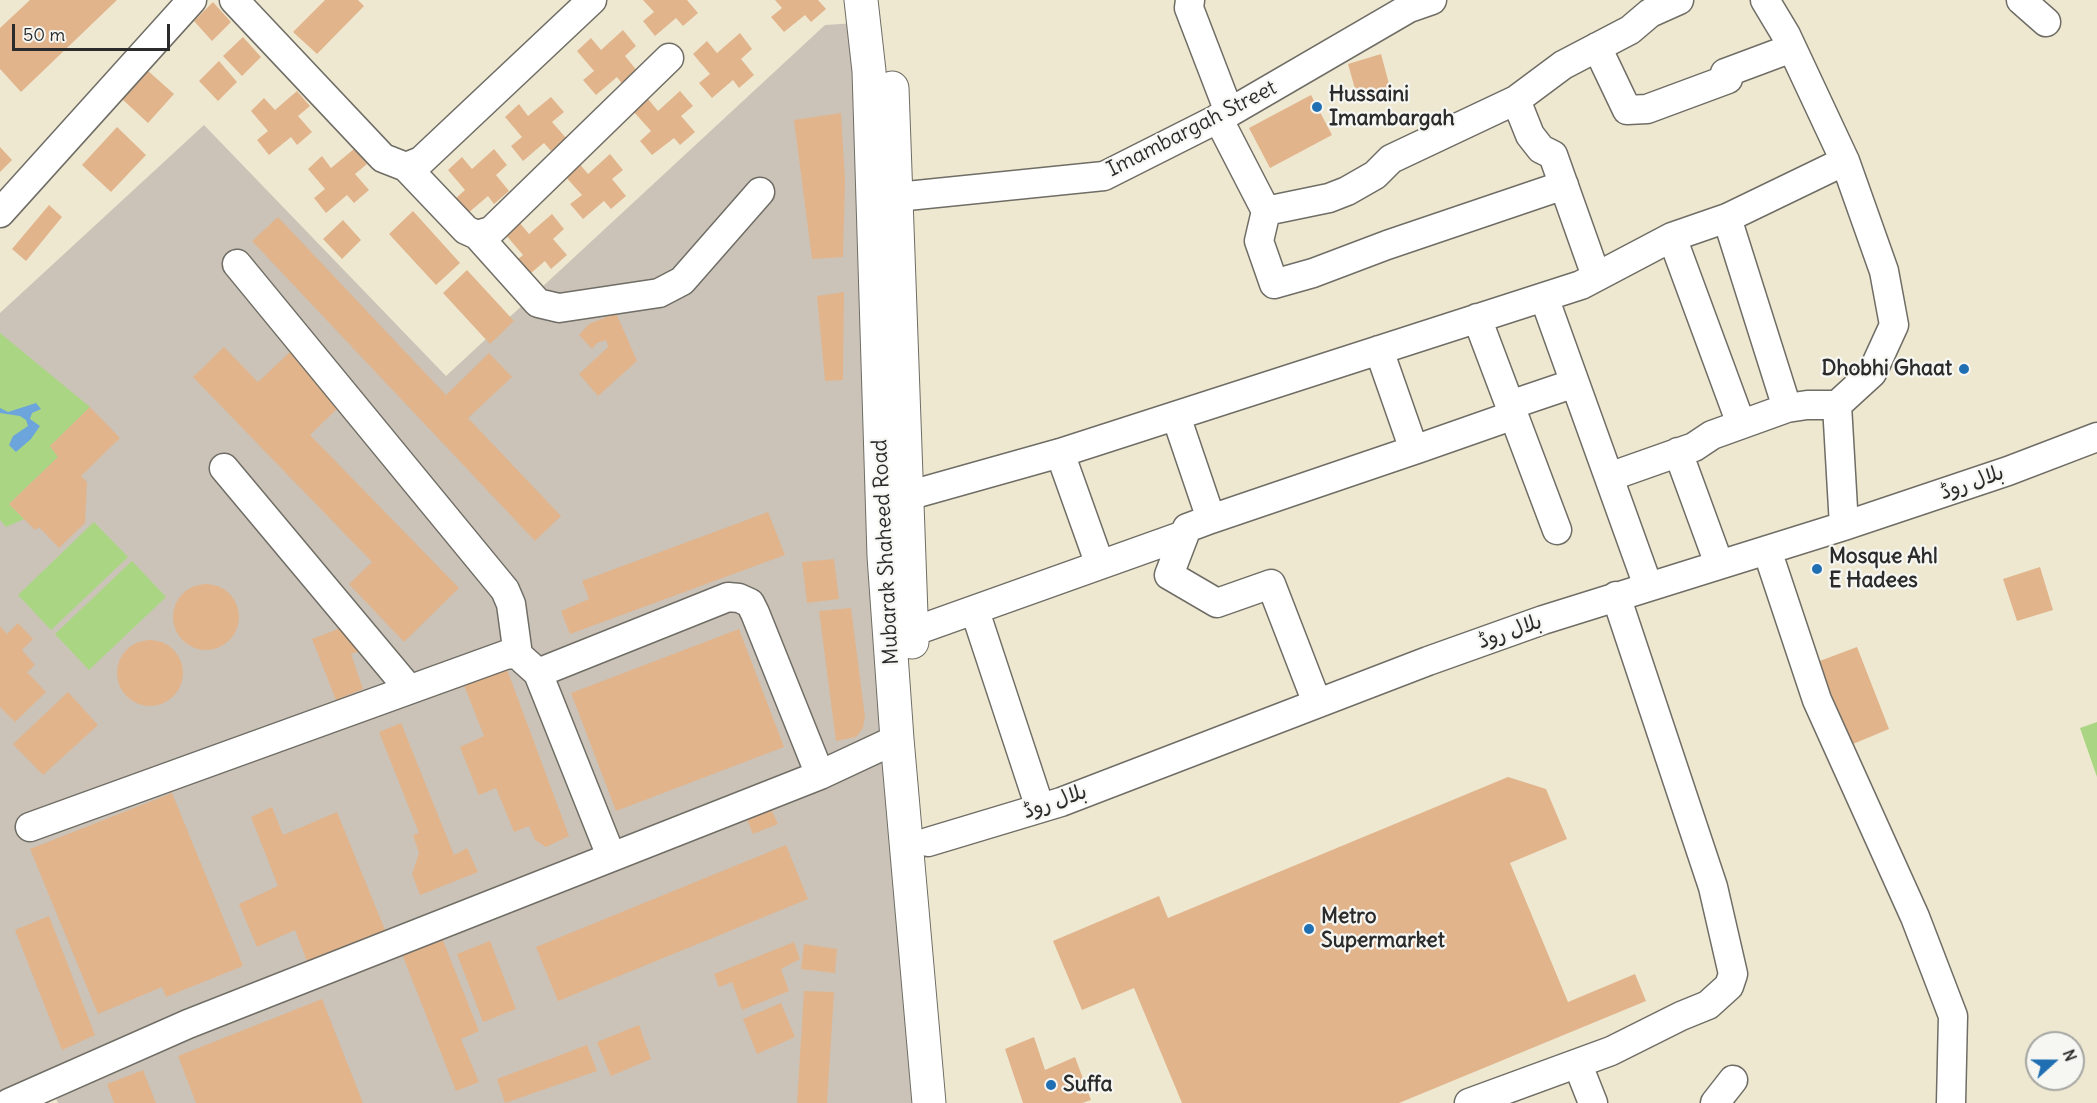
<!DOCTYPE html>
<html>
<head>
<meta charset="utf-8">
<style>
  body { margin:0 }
  #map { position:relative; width:2097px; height:1103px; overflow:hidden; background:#eee8d1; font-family:Delius,sans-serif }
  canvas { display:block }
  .north { position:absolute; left:2025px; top:1031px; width:60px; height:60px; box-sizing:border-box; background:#f6f6f2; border:2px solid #a5a5a2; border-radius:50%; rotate:69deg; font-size:16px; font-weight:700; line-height:24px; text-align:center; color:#2b2b2b }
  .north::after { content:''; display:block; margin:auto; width:21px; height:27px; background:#1f6fb2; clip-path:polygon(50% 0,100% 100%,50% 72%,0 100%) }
  .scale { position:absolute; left:12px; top:24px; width:158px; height:27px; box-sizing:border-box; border:3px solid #2b2b2b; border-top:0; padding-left:8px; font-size:18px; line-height:21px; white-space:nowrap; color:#2b2b2b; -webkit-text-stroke:4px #f6f6f2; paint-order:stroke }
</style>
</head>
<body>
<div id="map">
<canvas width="2097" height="1103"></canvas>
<div class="north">N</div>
<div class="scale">50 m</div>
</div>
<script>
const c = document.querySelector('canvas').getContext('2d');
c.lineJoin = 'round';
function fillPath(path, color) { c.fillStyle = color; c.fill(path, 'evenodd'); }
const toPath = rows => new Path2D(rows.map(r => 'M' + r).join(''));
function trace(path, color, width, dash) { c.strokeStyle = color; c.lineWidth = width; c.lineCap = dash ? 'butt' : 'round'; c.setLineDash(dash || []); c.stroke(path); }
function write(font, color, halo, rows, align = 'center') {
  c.font = font + ' Delius,"Playpen Sans Arabic",sans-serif'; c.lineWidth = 4.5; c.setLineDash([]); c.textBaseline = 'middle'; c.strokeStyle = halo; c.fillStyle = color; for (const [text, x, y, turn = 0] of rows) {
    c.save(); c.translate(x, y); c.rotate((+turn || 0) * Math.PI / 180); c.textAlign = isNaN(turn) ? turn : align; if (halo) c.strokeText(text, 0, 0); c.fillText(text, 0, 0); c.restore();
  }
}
const industrial = toPath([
  [872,22,903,740,937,1103,58,1103,50,1085,0,1103,0,313,204,125,446,376,825,25]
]);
const green = toPath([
  [0,333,90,407,50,446,58,457,9,504,24,519,6,527,0,520],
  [94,522,128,557,51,630,18,595],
  [132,561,166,597,89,670,55,634],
  [2097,722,2097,777,2080,728]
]);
const water = toPath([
  [36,403,41,409,32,413,30,419,40,426,31,439,16,452,9,445,13,436,28,426,26,420,20,416,0,413,0,408,8,412]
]);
const building = toPath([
  [30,0,117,0,21,92,0,69,0,28],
  [325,0,358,0,364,6,317,54,293,32],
  [643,0,687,0,698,13,683,26,676,18,655,36,643,21,654,12],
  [775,0,818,0,826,9,811,22,805,15,784,32,771,17,782,8],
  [213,2,231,22,212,41,194,21],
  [623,30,636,46,625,56,638,72,623,85,617,77,596,95,583,80,594,71,577,51,591,38,601,50],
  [740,33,752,49,741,59,754,75,739,88,733,80,712,98,699,83,710,74,693,54,707,41,717,53],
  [243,37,261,57,242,76,223,56],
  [1381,54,1392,95,1359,103,1348,64],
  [219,61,237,82,218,101,199,81],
  [147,70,174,94,148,123,122,99],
  [297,91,310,106,298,116,312,132,297,145,291,137,269,155,257,140,268,131,251,111,264,98,275,110],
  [680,91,693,106,681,116,695,132,680,145,674,138,652,155,640,141,651,131,633,111,648,99,658,111],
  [1311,95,1332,135,1270,168,1249,128],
  [551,97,564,112,552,122,566,138,551,151,544,143,523,161,511,146,522,137,505,117,519,104,528,116],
  [841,113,845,181,843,257,812,259,794,120],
  [117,127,146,155,111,192,82,165],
  [0,147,12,160,0,172],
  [354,149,367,164,355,174,369,190,354,203,347,195,326,213,314,198,325,189,308,169,322,156,331,168],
  [494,149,507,165,496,175,509,191,494,204,488,196,467,214,455,199,465,190,448,170,462,157,472,169],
  [610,154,623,170,612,179,626,196,611,209,604,201,583,219,570,204,582,195,564,175,578,162,588,174],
  [49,205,62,217,26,261,12,249],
  [413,211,460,263,436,285,389,234],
  [552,214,564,229,553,239,567,255,551,269,545,261,524,279,512,264,523,255,505,234,519,222,529,234],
  [278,217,446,395,489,353,512,377,468,418,561,516,535,541,252,241],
  [343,220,361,240,342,259,323,239],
  [467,270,514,321,490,344,443,293],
  [844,292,843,380,825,381,817,296],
  [616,313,637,361,598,396,579,374,608,347,606,340,597,343,592,349,579,335,589,324],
  [224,347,258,382,291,351,341,405,310,435,459,588,404,642,349,584,372,562,193,377],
  [90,407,120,438,81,476,87,482,85,523,59,548,39,527,35,530,9,504,58,457,50,446],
  [768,512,785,555,570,634,561,611,589,599,582,581],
  [834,559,839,599,807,603,802,562],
  [2040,567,2053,610,2017,621,2003,579],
  '173 617a33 33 0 1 1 66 0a33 33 0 1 1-66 0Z',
  [851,608,865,717,863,728,856,737,836,741,819,611],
  [18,623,33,639,22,650,35,665,27,672,46,692,15,722,0,707,0,626,7,634],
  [351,624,360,651,351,654,363,689,336,700,312,639],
  [739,629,784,747,616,811,571,693],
  '117 673a33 33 0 1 1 66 0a33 33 0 1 1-66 0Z',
  [1857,647,1889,729,1853,744,1817,662],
  [505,664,569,836,546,847,535,840,529,826,514,832,496,788,479,795,460,747,484,736,462,680],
  [68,692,98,725,43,775,13,744],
  [401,723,454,855,467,848,478,872,420,895,412,874,419,853,413,835,419,833,379,732],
  [1508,777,1546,789,1567,839,1510,863,1568,1002,1635,974,1646,1001,1399,1103,1182,1103,1134,988,1082,1010,1053,941,1159,896,1168,918],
  [172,793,243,966,166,997,162,987,98,1014,30,849],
  [767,801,778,824,753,834,743,810],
  [272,807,283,835,337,812,385,930,307,961,295,930,257,947,239,904,278,886,251,817],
  [786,845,808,899,558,1001,536,947],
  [49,916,95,1035,62,1050,15,930],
  [440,933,479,1031,461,1039,479,1082,456,1091,400,949],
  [490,941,516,1009,483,1022,457,954],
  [794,942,800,959,781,969,789,991,742,1010,732,982,719,987,714,974],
  [804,944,837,949,835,973,801,969],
  [804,991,834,992,827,1103,797,1103],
  [322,999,363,1103,196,1103,178,1056],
  [781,1003,795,1037,757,1054,743,1019],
  [639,1025,651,1059,611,1076,597,1042],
  [1034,1037,1045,1070,1075,1057,1091,1100,1082,1103,1023,1103,1005,1049],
  [587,1045,597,1071,505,1103,497,1079],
  [143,1070,156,1103,114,1103,107,1084]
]);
const minor = toPath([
  [234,0,383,158,406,167,421,161,592,0],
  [1190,0,1189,8,1229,112],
  [1765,0,1786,35,1845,161,1884,271,1894,325,1872,373,1837,405,1844,526],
  [2021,0,2046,22],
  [1597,47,1627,110,1647,109,1728,79,1725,73,1792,48],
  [1516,100,1530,135,1541,149,1553,155,1596,276],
  [1218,118,1266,211,1259,241,1274,284,1313,273,1387,245,1564,185],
  [406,167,466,230,477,235,491,231,669,58],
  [897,197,1104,176,1225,115,1409,8,1432,0],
  [1266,211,1329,198,1347,191,1375,175,1391,159,1516,100,1563,65,1630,30,1650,13,1679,0],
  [0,213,192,0],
  [1727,218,1787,408],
  [477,235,538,303,559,308,659,293,682,281,760,192],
  [1672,237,1741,424],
  [237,264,505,590,511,604,518,655],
  [1544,297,1648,586],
  [1477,318,1557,530],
  [1510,405,1575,383],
  [1176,416,1211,519,1187,528,1169,575,1217,603,1271,584,1317,703],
  [1414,450,1514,415],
  [1678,452,1719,564],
  [1060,453,1100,565],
  [224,468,409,689],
  [1609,477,1694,447,1712,435,1787,408,1807,405,1837,405],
  [907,496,1060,453,1581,285,1672,237,1727,218,1845,161],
  [1211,519,1414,450,1379,350],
  [1767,550,1817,700,1915,917,1953,1016,1951,1103],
  [975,611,1040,808],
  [912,632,1184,535],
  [538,673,728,597,739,598,750,603,755,613,820,775],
  [30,827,508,654,518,655,538,673,611,856],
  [928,842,1061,802,1428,661,1543,620,1844,526,2008,471,2097,437],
  [1578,1065,1593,1103],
  [9,1103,188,1024,820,775,897,739],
  [1469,1103,1611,1051,1681,1016,1708,1005,1729,986,1733,974,1713,887,1616,596],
  [1715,1103,1733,1080]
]);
const major = toPath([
  [861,0,869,71,884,556,897,739,929,1103],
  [892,88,912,642]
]);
const markers = [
  [1317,107,6,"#1f6fb2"],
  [1964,369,6,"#1f6fb2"],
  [1817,569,6,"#1f6fb2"],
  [1309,929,6,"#1f6fb2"],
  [1051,1085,6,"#1f6fb2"]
];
const poiNames = [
  ["Hussaini",1329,95],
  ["Imambargah",1329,119],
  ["Dhobhi Ghaat",1952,369,"right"],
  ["Mosque Ahl",1829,557],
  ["E Hadees",1829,581],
  ["Metro",1321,917],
  ["Supermarket",1321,941],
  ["Suffa",1063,1085]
];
const streetNames = [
  ["Imambargah Street",1192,129,-27],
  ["بلال روڈ",1972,483,-19],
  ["Mubarak Shaheed Road",886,552,-93],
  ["بلال روڈ",1510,632,-19],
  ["بلال روڈ",1055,802,-19]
];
fillPath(industrial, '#cbc3b8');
fillPath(green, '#aad683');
fillPath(water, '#6ba5db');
fillPath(building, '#e1b48c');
trace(minor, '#6f6d65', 31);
trace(major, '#6f6d65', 35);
trace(minor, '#fff', 28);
trace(major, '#fff', 33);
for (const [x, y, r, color] of markers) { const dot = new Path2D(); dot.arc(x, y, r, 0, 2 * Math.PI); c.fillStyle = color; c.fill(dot); trace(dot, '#f6f6f2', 2); }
write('bold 21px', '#2b2b2b', '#f6f6f2', poiNames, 'left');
write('21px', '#2b2b2b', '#f6f6f2', streetNames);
</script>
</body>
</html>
